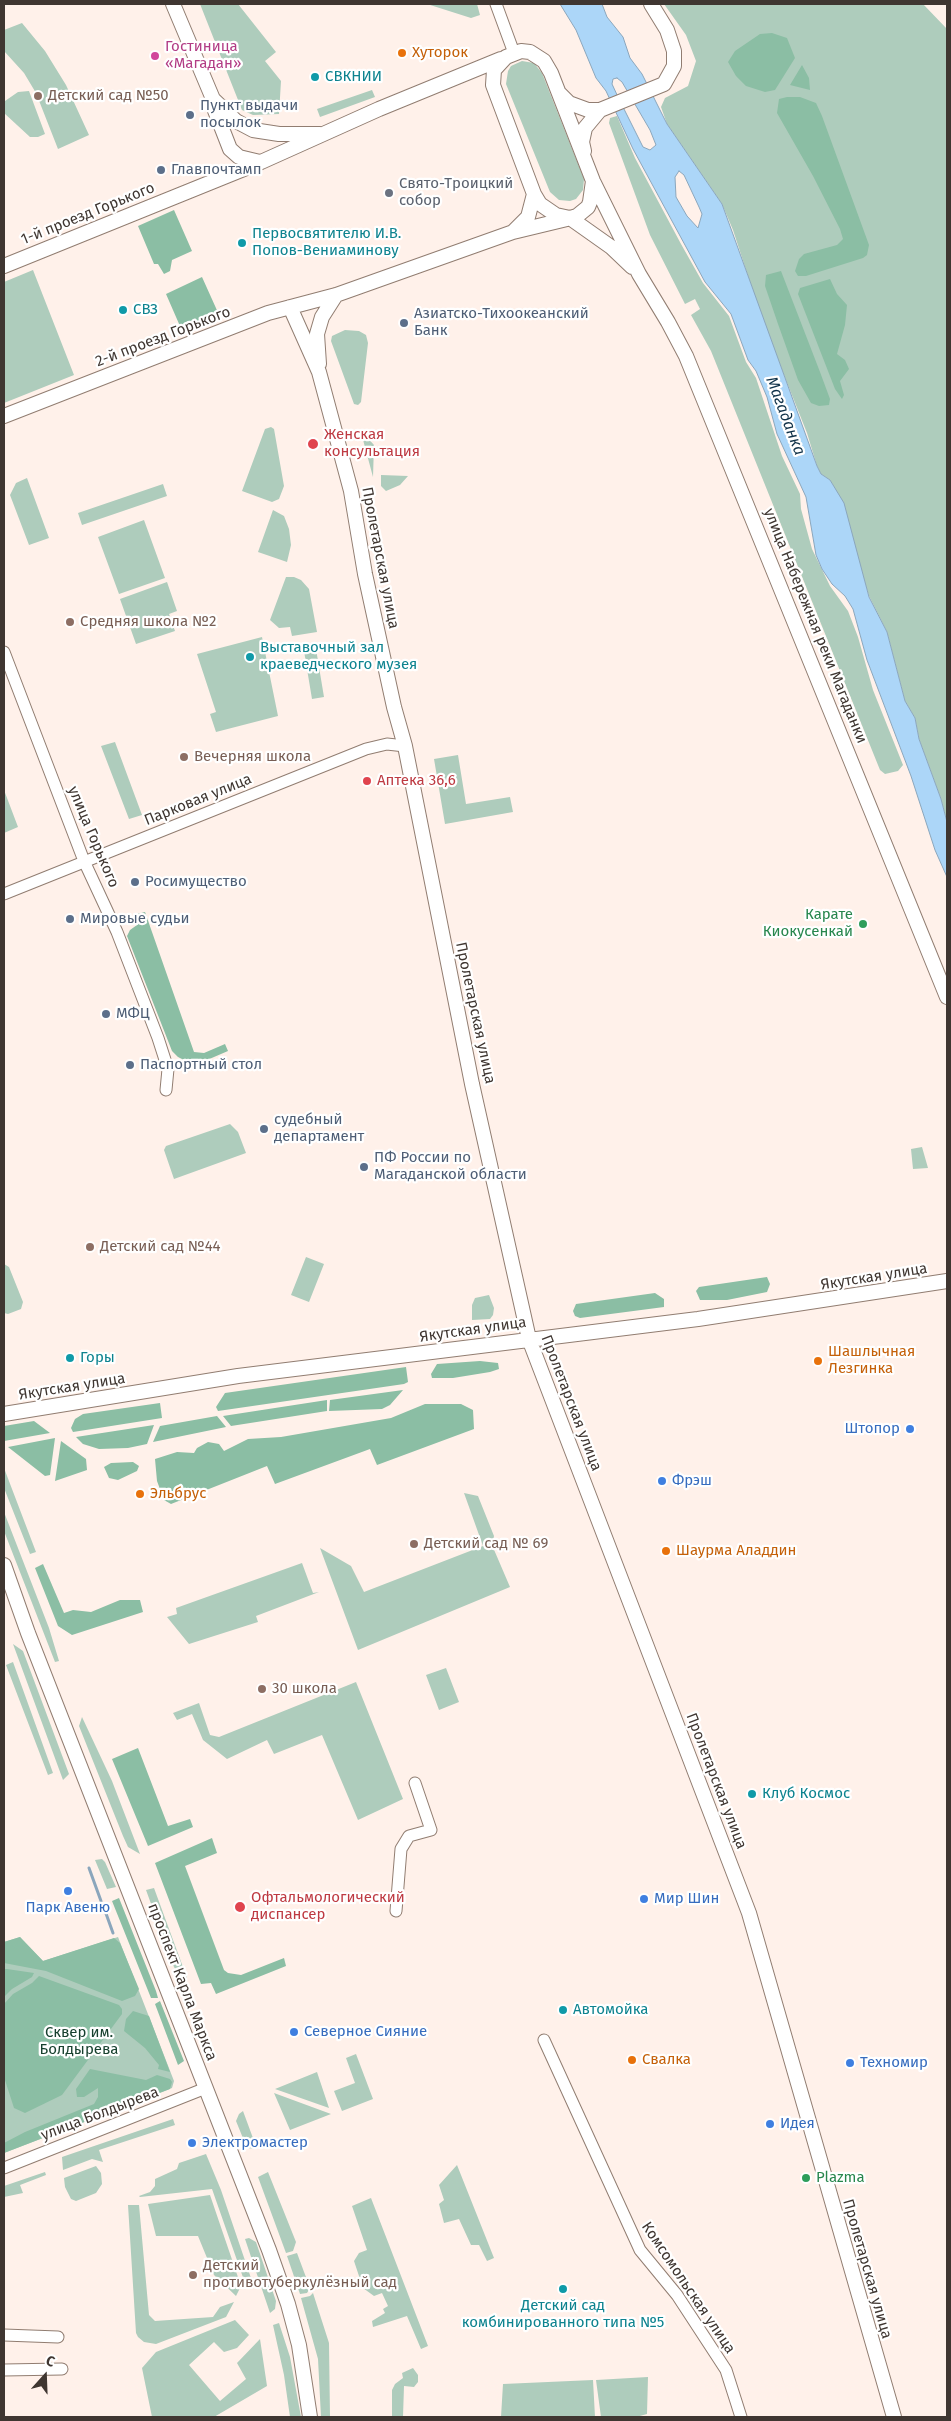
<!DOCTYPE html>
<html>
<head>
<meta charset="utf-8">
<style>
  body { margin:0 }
  #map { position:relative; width:951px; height:2421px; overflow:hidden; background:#fff1ea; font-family:"Fira Sans",sans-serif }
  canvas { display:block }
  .frame { position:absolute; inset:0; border:5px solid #3f3631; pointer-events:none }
  .north { position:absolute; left:20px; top:2351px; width:50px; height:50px; -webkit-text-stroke:4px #fff; paint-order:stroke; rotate:20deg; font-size:14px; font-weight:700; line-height:20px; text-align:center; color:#3f3631 }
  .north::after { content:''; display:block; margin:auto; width:18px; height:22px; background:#3f3631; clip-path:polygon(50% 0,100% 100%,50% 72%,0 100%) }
</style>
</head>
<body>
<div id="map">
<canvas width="951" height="2421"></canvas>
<div class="frame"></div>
<div class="north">С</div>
</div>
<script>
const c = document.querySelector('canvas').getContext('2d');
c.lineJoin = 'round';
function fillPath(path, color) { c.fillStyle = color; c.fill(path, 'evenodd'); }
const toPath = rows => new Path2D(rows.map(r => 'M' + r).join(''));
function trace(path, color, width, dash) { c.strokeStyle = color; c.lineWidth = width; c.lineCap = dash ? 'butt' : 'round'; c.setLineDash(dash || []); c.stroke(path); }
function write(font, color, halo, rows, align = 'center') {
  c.font = font + ' "Fira Sans",sans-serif'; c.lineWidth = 4.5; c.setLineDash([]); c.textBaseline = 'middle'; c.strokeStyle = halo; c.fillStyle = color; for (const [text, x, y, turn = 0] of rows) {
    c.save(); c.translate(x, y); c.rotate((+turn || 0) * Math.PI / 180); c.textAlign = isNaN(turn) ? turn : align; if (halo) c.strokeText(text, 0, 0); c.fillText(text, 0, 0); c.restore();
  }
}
const green = toPath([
  [200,4,238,4,276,52,265,61,281,81,279,114,253,115,242,110],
  [427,4,477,4,480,15,471,18],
  [664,4,923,4,947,29,947,822,941,799,919,739,915,718,905,701,887,632,869,596,834,487,830,480,821,474,817,466,807,433,763,322,733,230,722,204,667,124,661,107,665,98,688,86,696,61,686,35],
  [22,23,45,51,66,85,89,135,58,149,36,93,24,73,4,51,4,30],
  [522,61,534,63,542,73,584,179,583,190,576,199,570,201,559,200,550,192,506,84,508,71,511,66],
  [372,90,375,97,320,117,317,109],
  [29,91,45,134,38,137,30,137,4,113,5,101,18,92],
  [617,116,635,158,681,244,703,283,729,316,746,362,756,378,782,456,800,494,801,509,812,549,830,586,848,611,858,637,873,690,903,765,898,771,885,774,880,770,711,351,691,315,700,309,695,299,685,304,650,235,609,123,610,118],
  [33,270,74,375,4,403,4,282],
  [345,330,359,331,366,335,368,343,361,402,358,405,354,404,331,341,332,336],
  [271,427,274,429,284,486,279,499,272,502,242,491,265,429],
  [365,435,374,445,373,477,362,436],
  [381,475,408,476,400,485,386,491,381,486],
  [27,478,49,538,29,545,10,495,16,483],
  [163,484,167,496,82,525,78,513],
  [273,510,284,516,289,529,291,545,287,562,258,552],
  [144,520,165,578,119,594,98,537],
  [286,577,294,577,301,580,309,589,317,632,292,636,290,627,279,628,270,620],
  [167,582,177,611,169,614,175,631,136,644,120,599],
  [262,637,278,716,216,732,210,714,216,712,197,654],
  [315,643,324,697,312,699,303,645],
  [115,742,142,815,129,819,101,746],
  [458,755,466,804,510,797,513,812,445,824,434,759],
  [4,790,18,827,4,833],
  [230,1124,238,1132,246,1153,174,1179,164,1150,166,1146],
  [922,1147,928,1168,913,1169,911,1149],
  [306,1257,324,1264,309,1302,291,1295],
  [4,1264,9,1267,23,1302,21,1309,8,1314,4,1313],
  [489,1295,494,1308,493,1315,490,1319,472,1320,472,1305,475,1298],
  [4,1468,36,1552,30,1554,4,1488],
  [464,1493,478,1496,494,1536,492,1545,510,1587,358,1650,320,1548,351,1566,364,1592,483,1546],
  [4,1512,49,1628,59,1661,55,1662,4,1531],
  [302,1563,313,1593,319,1592,256,1616,258,1622,189,1644,167,1617,177,1614,176,1608],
  [13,1644,23,1651,69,1774,63,1780],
  [13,1662,53,1773,48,1775,6,1665],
  [446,1668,459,1702,439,1710,426,1675],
  [356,1682,403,1799,358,1820,322,1735,274,1754,267,1740,227,1759,203,1740,192,1714,177,1720,173,1713,199,1703,210,1735,219,1737],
  [82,1717,112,1781,140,1854,128,1847,123,1836,79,1726],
  [102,1859,105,1862,116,1887,107,1889,95,1860],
  [154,1888,187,1978,187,1990,174,1967,146,1890],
  [20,1937,43,1961,118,1937,174,2081,172,2088,4,2153,4,1942],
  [356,2054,373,2099,342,2111,334,2091,355,2083,346,2058],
  [317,2072,329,2108,275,2089],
  [274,2093,331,2114,290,2130],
  [243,2111,257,2149,247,2148,236,2121,239,2114],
  [173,2119,175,2125,99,2150,103,2162,92,2159,63,2170,62,2157],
  [206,2154,221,2190,253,2284,246,2286,212,2189,140,2197,139,2196,150,2192,155,2186,155,2179,177,2169,179,2163],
  [457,2165,494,2258,487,2261,479,2245,471,2245,459,2219,444,2223,439,2204,444,2200,439,2185],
  [96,2166,101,2173,102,2184,96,2193,76,2201,71,2199,65,2187,64,2178],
  [45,2172,46,2175,20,2185,23,2193,4,2197,4,2186],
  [268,2172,296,2242,293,2251,286,2253,258,2177],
  [210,2195,241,2286,236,2296,214,2275,198,2236,156,2236,148,2204],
  [371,2198,428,2346,421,2349,407,2316,373,2327,372,2321,385,2313,383,2309,388,2306,382,2293,374,2296,363,2288,354,2261,359,2253,367,2250,352,2206],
  [128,2205,139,2205,149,2315,155,2321,213,2317,220,2307,234,2302,226,2317,156,2344,144,2342,138,2337,136,2333],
  [249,2238,256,2242,276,2301,275,2309,270,2313,245,2239],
  [297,2253,310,2288,307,2293,300,2294,299,2291,287,2256],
  [313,2293,329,2343,330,2417,321,2417,318,2359,301,2298,310,2296],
  [235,2320,249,2335,237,2348,224,2352,214,2342,189,2365,220,2401,246,2379,237,2363,260,2339,267,2386,214,2417,152,2417,142,2368,156,2352],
  [279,2323,290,2357,301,2417,290,2417,284,2375,273,2325],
  [413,2368,418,2375,418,2382,414,2387,404,2386,403,2417,392,2417,392,2390,395,2384,403,2378,402,2373],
  [648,2377,647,2414,636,2417,601,2417,596,2380],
  [593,2380,595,2417,501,2417,503,2384]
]);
const forest = toPath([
  [772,33,787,38,795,58,775,90,765,92,746,86,736,76,728,62,735,51,760,34],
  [802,65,809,78,810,90,790,85],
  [787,97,800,97,816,103,822,116,869,245,867,255,863,258,806,276,798,276,795,271,799,259,804,254,837,245,843,239,840,229,813,176,777,113,779,99],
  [174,210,192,251,172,260,170,271,164,274,158,264,154,264,138,226],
  [781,271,820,372,830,399,829,405,819,406,811,403,798,380,778,324,765,286,766,275],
  [202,277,220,317,183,333,166,294],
  [830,279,837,294,847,305,845,325,837,354,845,360,849,369,840,381,844,395,842,399,835,389,798,294,800,288],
  [145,912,194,1052,204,1053,225,1044,228,1051,200,1063,192,1064,178,1057,172,1051,127,936,130,930,137,925,133,915],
  [767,1277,770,1284,767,1292,727,1300,700,1300,696,1291,699,1287],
  [655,1293,664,1299,664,1307,580,1318,575,1316,573,1311,576,1304],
  [480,1361,498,1363,499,1369,490,1372,453,1378,432,1378,431,1374,437,1364],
  [406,1367,408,1382,404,1384,218,1411,216,1407,225,1393],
  [403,1390,390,1405,382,1409,329,1411,330,1400],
  [327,1400,327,1411,231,1426,223,1416],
  [160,1403,162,1418,73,1432,71,1428,75,1419,83,1414],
  [425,1404,461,1404,473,1410,474,1429,377,1465,370,1449,275,1484,267,1466,171,1504,164,1500,157,1481,155,1459,177,1452,194,1453,197,1448,208,1442,219,1444,224,1451,248,1439,281,1437,391,1418],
  [217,1416,226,1427,153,1442,160,1426],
  [34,1421,50,1433,4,1441,4,1426],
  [154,1425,147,1444,128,1448,99,1449,83,1444,76,1437],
  [55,1438,50,1475,45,1476,8,1447],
  [61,1441,86,1459,87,1470,55,1481],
  [133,1462,139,1466,137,1471,118,1480,109,1478,104,1467,111,1463],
  [43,1564,64,1613,73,1610,91,1612,120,1600,140,1600,143,1612,72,1635,58,1626,35,1568],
  [138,1748,168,1826,190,1819,193,1827,148,1846,112,1759],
  [212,1838,217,1853,185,1866,224,1970,228,1973,241,1975,284,1958,286,1966,216,1994,211,1983,201,1984,155,1863],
  [119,1898,156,1991,158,1998,151,1998,112,1901],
  [20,1937,43,1961,114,1938,120,1943,139,1989,135,1996,122,2001,46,1971,4,1963,4,1942],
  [4,1969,7,1969,34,1973,32,1977,12,1989,4,1997],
  [39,1976,119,2005,122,2009,122,2014,62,2095,25,2113,14,2108,4,2077,4,2004,13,1994,32,1983],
  [160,2001,184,2061,178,2065,155,2004],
  [133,2011,149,2016,170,2072,158,2069,159,2065,145,2048,124,2031,126,2019],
  [90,2069,146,2080,157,2075,170,2079,172,2082,170,2089,4,2153,4,2143,25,2132,94,2104,98,2097,98,2088,84,2097,77,2097,76,2089]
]);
const water = toPath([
  [560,4,602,4,607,17,623,37,630,58,642,74,667,124,722,204,817,466,821,474,830,480,844,503,869,597,887,632,905,701,915,718,919,739,941,799,947,822,947,877,935,850,911,776,867,660,853,609,845,596,832,584,822,569,816,555,806,497,777,434,767,397,756,371,748,360,731,314,705,282,633,149,606,91,596,78,576,30,560,4],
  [617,78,622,82,650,130,656,145,650,150,643,147,618,97,612,84,613,79,617,78],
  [679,171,684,175,699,207,702,214,698,228,687,216,676,197,675,177,679,171]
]);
const stream = toPath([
  [89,1868,101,1901],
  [104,1908,113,1933]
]);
const minor = toPath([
  [496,4,514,53],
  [4,652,84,861,117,932,158,1038,168,1069,166,1090],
  [4,894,366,749,387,744,405,746],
  [396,1911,401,1849,409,1836,431,1830,415,1783],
  [544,2040,640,2250,677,2295,726,2370,741,2417],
  [4,2168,206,2088],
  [4,2335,58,2337],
  [4,2370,62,2369]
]);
const tertiary = toPath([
  [173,4,213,99,214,108,230,149,239,157,260,162],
  [560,94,569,103,588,110,600,110,664,84,674,66,674,51,667,30,651,4],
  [213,99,236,121,253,130,279,134,320,134],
  [584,151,582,142,585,128,600,110],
  [593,181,590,202,588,207,577,216,570,218,556,215,540,204,534,194,493,85,494,70,506,57,521,51,530,52,544,61,551,73,593,181,639,274,668,322,686,356,947,997],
  [570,218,611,247,632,267],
  [513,232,528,217,534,194],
  [4,266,261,162,379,109,501,59],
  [290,307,319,372,351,491,365,574,394,707,405,746,472,1084,529,1339,749,1913,894,2417],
  [319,364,317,334,322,317,336,295],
  [4,416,268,313,336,295,513,232,567,219],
  [4,1414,238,1376,698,1319,947,1281],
  [4,1565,28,1633,269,2250,288,2304,299,2345,310,2417]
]);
const markers = [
  [402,53,5,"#e8710a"],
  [155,56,5,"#d1479c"],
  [315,77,5,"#0f9aa8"],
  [38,96,5,"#8d6e63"],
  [190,115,5,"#5c6f8a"],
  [161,170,5,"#5c6f8a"],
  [389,193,5,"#6b7280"],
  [242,243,5,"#0f9aa8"],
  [123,310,5,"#0f9aa8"],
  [404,323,5,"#5c6f8a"],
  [313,444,6,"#e0444e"],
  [70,622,5,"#8d6e63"],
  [250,657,5,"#0f9aa8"],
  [184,757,5,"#8d6e63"],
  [367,781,5,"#e0444e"],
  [135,882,5,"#5c6f8a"],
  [70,919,5,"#5c6f8a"],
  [863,924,5,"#2e9e5b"],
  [106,1014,5,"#5c6f8a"],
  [130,1065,5,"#5c6f8a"],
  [264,1129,5,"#5c6f8a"],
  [364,1167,5,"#5c6f8a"],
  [90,1247,5,"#8d6e63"],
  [70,1358,5,"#0f9aa8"],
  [818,1361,5,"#e8710a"],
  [910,1429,5,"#3f7fe0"],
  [662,1481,5,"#3f7fe0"],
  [140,1494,5,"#e8710a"],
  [414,1544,5,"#8d6e63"],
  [666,1551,5,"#e8710a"],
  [262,1689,5,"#8d6e63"],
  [752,1794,5,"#0f9aa8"],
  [68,1891,5,"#3f7fe0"],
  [644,1899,5,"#3f7fe0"],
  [240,1907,6,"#e0444e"],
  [563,2010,5,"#0f9aa8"],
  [294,2032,5,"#3f7fe0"],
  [632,2060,5,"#e8710a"],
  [850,2063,5,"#3f7fe0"],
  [770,2124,5,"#3f7fe0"],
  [192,2143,5,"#3f7fe0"],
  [806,2178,5,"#2e9e5b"],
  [193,2275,5,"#8d6e63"],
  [563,2289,5,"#0f9aa8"]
];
const hotelNames = [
  ["Гостиница",165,47],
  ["«Магадан»",165,64]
];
const foodNames = [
  ["Хуторок",412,53],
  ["Шашлычная",828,1352],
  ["Лезгинка",828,1369],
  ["Эльбрус",150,1494],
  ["Шаурма Аладдин",676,1551],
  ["Свалка",642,2060]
];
const cultureNames = [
  ["СВКНИИ",325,77],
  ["Первосвятителю И.В.",252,234],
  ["Попов-Вениаминову",252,251],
  ["СВЗ",133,310],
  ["Выставочный зал",260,648],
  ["краеведческого музея",260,665],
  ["Горы",80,1358],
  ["Клуб Космос",762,1794],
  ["Автомойка",573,2010],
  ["Детский сад",563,2306,"center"],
  ["комбинированного типа №5",563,2323,"center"]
];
const educationNames = [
  ["Детский сад №50",48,96],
  ["Средняя школа №2",80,622],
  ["Вечерняя школа",194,757],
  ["Детский сад №44",100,1247],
  ["Детский сад № 69",424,1544],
  ["30 школа",272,1689],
  ["Детский",203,2266],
  ["противотуберкулёзный сад",203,2283]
];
const serviceNames = [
  ["Пункт выдачи",200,106],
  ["посылок",200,123],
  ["Главпочтамп",171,170],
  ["Азиатско-Тихоокеанский",414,314],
  ["Банк",414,331],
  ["Росимущество",145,882],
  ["Мировые судьи",80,919],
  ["МФЦ",116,1014],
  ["Паспортный стол",140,1065],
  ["судебный",274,1120],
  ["департамент",274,1137],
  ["ПФ России по",374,1158],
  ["Магаданской области",374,1175]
];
const worshipNames = [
  ["Свято-Троицкий",399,184],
  ["собор",399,201]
];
const streetNames = [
  ["1-й проезд Горького",88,214,-22],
  ["2-й проезд Горького",163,337,-21],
  ["Пролетарская улица",380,558,79],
  ["улица Набережная реки Магаданки",815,626,68],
  ["Парковая улица",198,800,-22],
  ["улица Горького",93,837,67],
  ["Пролетарская улица",475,1013,78],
  ["Якутская улица",874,1277,-9],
  ["Якутская улица",473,1330,-8],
  ["Якутская улица",72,1387,-9],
  ["Пролетарская улица",571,1403,69],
  ["Пролетарская улица",716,1781,69],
  ["проспект Карла Маркса",182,1982,69],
  ["улица Болдырева",100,2114,-21],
  ["Пролетарская улица",867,2269,74],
  ["Комсомольская улица",688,2288,56]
];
const healthNames = [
  ["Женская",324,435],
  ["консультация",324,452],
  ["Аптека 36,6",377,781],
  ["Офтальмологический",251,1898],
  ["диспансер",251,1915]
];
const leisureNames = [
  ["Карате",853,915],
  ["Киокусенкай",853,932],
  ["Plazma",816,2178,"left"]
];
const shopNames = [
  ["Штопор",900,1429,"right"],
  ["Фрэш",672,1481],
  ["Мир Шин",654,1899],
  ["Парк Авеню",68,1908,"center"],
  ["Северное Сияние",304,2032],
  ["Техномир",860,2063],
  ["Идея",780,2124],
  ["Электромастер",202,2143]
];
const parkNames = [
  ["Сквер им.",79,2033],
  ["Болдырева",79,2050]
];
const waterNames = [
  ["Магаданка",785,416,69]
];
fillPath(green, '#aeccbc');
fillPath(forest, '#8bbea4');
fillPath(water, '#acd6f8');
trace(water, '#8ba6bc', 1);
trace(stream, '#8ba6bc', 3);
trace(minor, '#917d71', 13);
trace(tertiary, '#917d71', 16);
trace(minor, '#fff', 11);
trace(tertiary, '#fff', 14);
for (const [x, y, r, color] of markers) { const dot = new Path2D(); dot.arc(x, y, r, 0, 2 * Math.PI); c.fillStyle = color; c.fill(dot); trace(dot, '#fff', 2); }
write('15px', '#b23c85', '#fff', hotelNames, 'left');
write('15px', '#c56008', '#fff', foodNames, 'left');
write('15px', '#0d838f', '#fff', cultureNames, 'left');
write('15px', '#785e54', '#fff', educationNames, 'left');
write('15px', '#4e5e75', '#fff', serviceNames, 'left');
write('15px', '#5b616d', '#fff', worshipNames, 'left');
write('15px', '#3f3631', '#fff', streetNames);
write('15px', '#be3a42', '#fff', healthNames, 'left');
write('15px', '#27864d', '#fff', leisureNames, 'right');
write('15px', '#366cbe', '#fff', shopNames, 'left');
write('15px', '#17402e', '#fff', parkNames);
write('italic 16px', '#0f3148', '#fff', waterNames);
</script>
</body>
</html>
